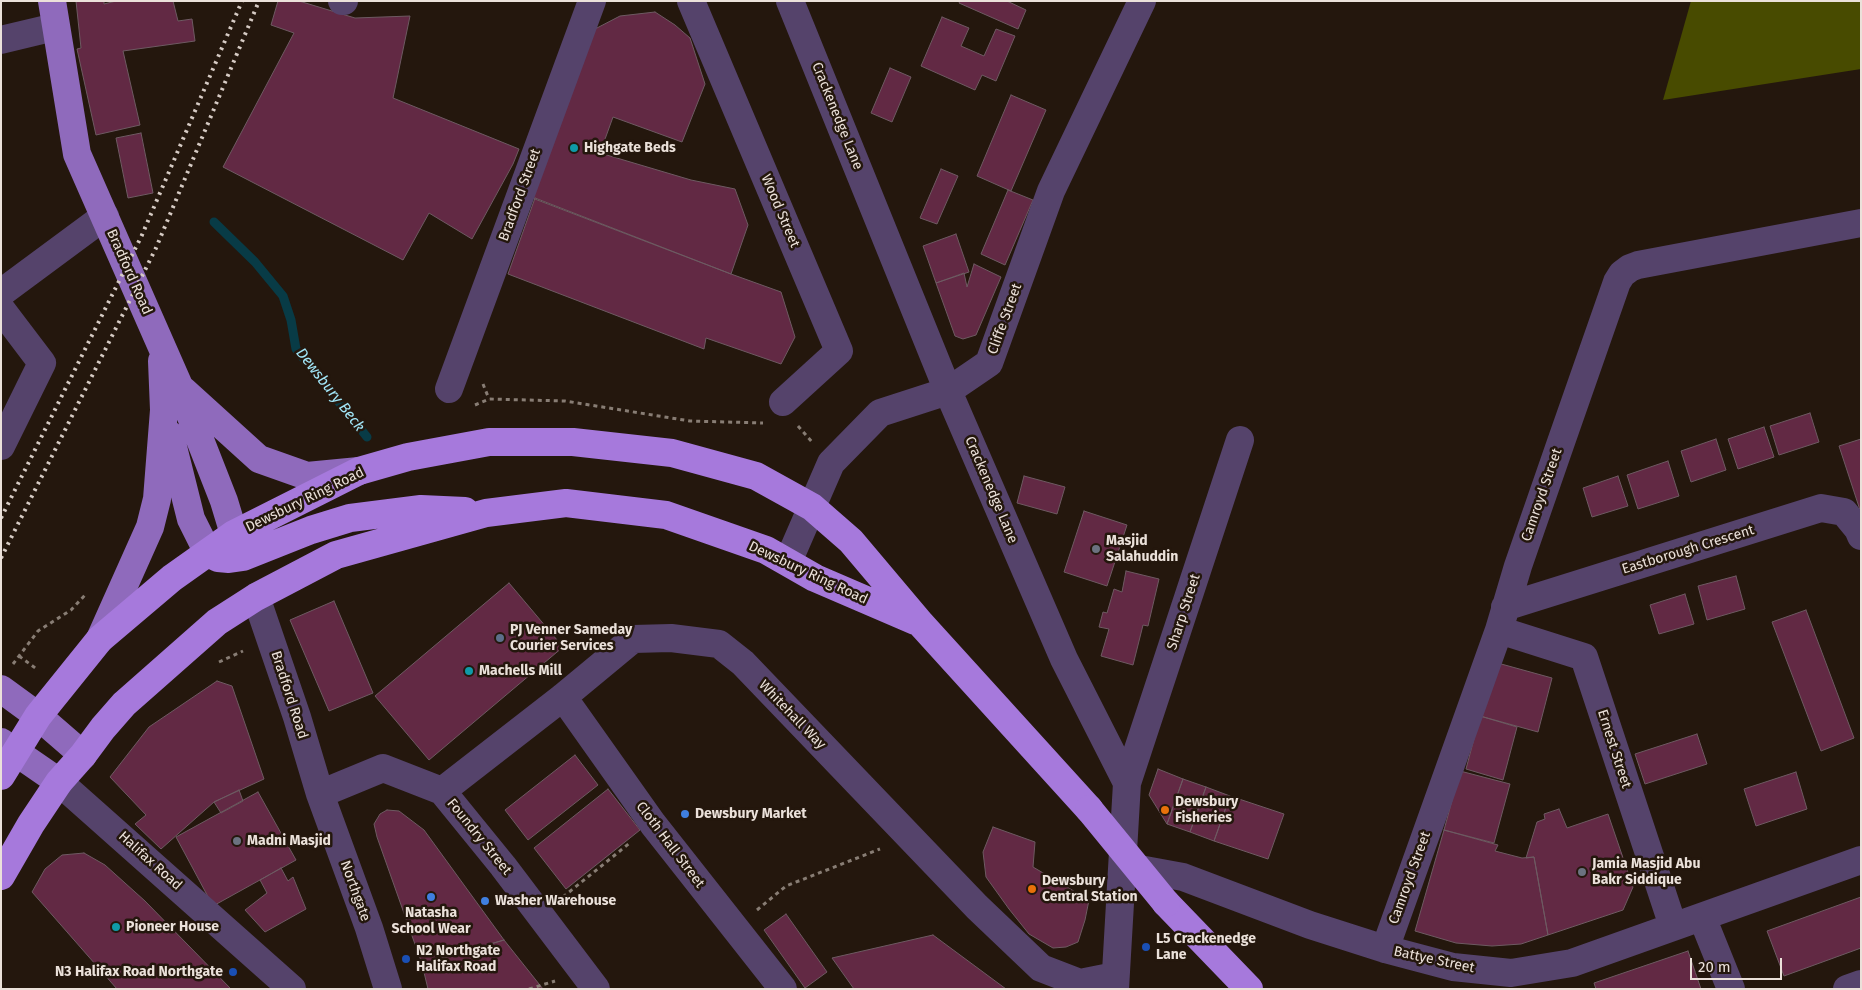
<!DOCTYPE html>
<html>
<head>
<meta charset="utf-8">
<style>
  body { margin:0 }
  #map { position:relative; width:1862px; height:990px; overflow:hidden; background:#24170d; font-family:"Fira Sans",sans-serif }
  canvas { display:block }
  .frame { position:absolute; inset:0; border:2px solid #ebe1da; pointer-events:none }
  .scale { position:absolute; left:1690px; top:958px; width:92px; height:22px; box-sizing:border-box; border:2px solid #ebe1da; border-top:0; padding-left:6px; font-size:15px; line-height:18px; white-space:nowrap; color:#ebe1da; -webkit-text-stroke:4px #24170d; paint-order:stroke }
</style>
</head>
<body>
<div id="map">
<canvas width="1862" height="990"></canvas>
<div class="frame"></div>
<div class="scale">20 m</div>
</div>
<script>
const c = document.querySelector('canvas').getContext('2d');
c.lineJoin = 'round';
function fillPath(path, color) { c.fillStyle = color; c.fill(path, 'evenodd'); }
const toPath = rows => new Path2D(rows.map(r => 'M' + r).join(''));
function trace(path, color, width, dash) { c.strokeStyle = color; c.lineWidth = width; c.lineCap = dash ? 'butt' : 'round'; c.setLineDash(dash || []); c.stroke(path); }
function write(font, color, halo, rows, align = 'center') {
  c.font = font + ' "Fira Sans",sans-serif'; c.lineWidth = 5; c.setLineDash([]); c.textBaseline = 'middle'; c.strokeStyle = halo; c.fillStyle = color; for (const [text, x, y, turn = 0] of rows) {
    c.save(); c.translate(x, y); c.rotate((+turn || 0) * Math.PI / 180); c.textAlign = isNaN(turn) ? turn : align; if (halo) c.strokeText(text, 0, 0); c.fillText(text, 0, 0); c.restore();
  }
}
const forest = toPath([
  [1691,1,1861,1,1861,69,1663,100]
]);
const stream = toPath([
  [214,222,255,262,283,296,291,320,296,349,367,437]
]);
const building = toPath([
  [76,1,104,1,104,4,116,1,173,1,178,21,192,19,195,41,123,51,140,125,96,135,77,49,81,48,76,1],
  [278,1,299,1,355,18,410,16,393,98,519,149,513,164,472,239,429,213,403,260,223,167,294,33,271,25,278,1],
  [960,1,1007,1,1026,10,1018,29,959,3,960,1],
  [655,12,675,25,690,38,705,84,682,142,613,117,600,153,691,180,735,189,748,225,731,274,527,196,595,29,620,16,655,12],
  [942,17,969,28,961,46,984,56,996,29,1015,36,996,81,982,75,975,90,921,66,942,17],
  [890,68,911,77,892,122,871,113,890,68],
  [1011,95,1046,110,1011,191,977,176,1011,95],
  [141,133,153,193,128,198,116,138,141,133],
  [941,169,958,176,937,224,920,218,941,169],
  [1008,190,1033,200,1005,265,981,254,1008,190],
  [535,198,731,274,781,292,795,337,781,364,706,338,704,349,508,274,535,198],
  [956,234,969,272,936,283,923,246,956,234],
  [974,264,1001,277,976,335,963,339,955,336,936,283,964,273,967,287,974,264],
  [1810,413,1819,442,1779,455,1770,426,1810,413],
  [1764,427,1774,457,1738,469,1728,439,1764,427],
  [1716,439,1726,470,1691,482,1681,451,1716,439],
  [1861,439,1861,513,1839,446,1861,439],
  [1668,461,1679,496,1638,509,1627,475,1668,461],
  [1024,476,1065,487,1057,514,1017,503,1024,476],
  [1618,476,1628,506,1592,517,1583,488,1618,476],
  [1084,511,1127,525,1107,586,1064,572,1084,511],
  [1126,571,1159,579,1148,626,1143,625,1133,665,1101,656,1109,629,1099,627,1103,612,1107,613,1114,589,1122,592,1126,571],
  [1736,576,1745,609,1707,620,1698,586,1736,576],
  [509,583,563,647,429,760,375,696,509,583],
  [1685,594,1694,624,1659,634,1650,605,1685,594],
  [334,601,373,693,329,711,290,620,334,601],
  [1806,610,1854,738,1821,751,1772,622,1806,610],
  [1494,662,1552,678,1538,732,1480,716,1494,662],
  [217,681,232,686,264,779,214,802,161,849,135,824,146,815,110,777,149,727,217,681],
  [1480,716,1517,727,1503,780,1466,769,1480,716],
  [1697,734,1707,764,1645,784,1635,754,1697,734],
  [575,755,598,785,528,840,505,810,575,755],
  [1158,769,1183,779,1167,824,1149,795,1158,769],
  [1460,771,1510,784,1494,843,1444,830,1460,771],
  [1796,772,1807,809,1756,826,1744,789,1796,772],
  [1183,779,1206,787,1190,832,1167,824,1183,779],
  [1206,787,1230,796,1214,841,1190,832,1206,787],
  [608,789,640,830,566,889,534,848,608,789],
  [239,790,243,801,221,813,214,802,239,790],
  [258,792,296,860,213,906,176,837,258,792],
  [1230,796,1284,814,1268,859,1214,841,1230,796],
  [1559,809,1567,828,1608,814,1633,887,1623,910,1548,935,1534,857,1526,858,1537,822,1545,819,1544,814,1559,809],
  [387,810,399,811,424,830,504,940,422,964,377,837,374,824,380,814,387,810],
  [993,827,1035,842,1033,867,1089,900,1085,920,1078,942,1066,947,1053,948,1029,934,1009,909,986,877,983,852,993,827],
  [1444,830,1498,845,1495,851,1522,858,1534,857,1548,935,1521,944,1492,946,1456,943,1415,931,1444,830],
  [84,853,105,865,145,901,231,989,117,989,32,892,45,869,62,855,84,853],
  [281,868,288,881,293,877,306,909,265,932,245,910,267,893,260,880,281,868],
  [1861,897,1861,948,1784,976,1767,931,1861,897],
  [786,914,827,972,805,988,764,930,786,914],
  [933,935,1006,989,854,989,832,958,933,935],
  [504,940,543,989,428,989,422,964,504,940],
  [1688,951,1701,989,1596,989,1594,983,1688,951]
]);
const path = toPath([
  [483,384,489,399],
  [475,405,489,399,565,401,690,421,763,423],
  [798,426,812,442],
  [19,656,38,670],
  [219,662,243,651],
  [13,664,38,631,71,610,87,593],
  [563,897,631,842],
  [757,910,786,886,880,849],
  [529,989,555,981]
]);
const minor = toPath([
  [342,1,344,1],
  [691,1,839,351,783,402],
  [790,1,948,391,1064,659,1127,783,1115,989],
  [1,40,55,27],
  [1,293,105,216],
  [1,309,42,363,1,446],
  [449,389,592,1],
  [788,562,831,463,880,413,948,391,989,363,1051,191,1142,1],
  [256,597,297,717,320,794,369,928,388,989],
  [1505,607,1821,508,1844,512,1858,529,1861,536],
  [1499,630,1584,657,1673,926],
  [563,697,653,824,783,989],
  [59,782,292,989],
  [1127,783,1240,440],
  [442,791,563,697,633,639,671,638,719,644,743,663,977,907,1041,968,1080,983,1115,976],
  [320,794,383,768,442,791,503,866,596,989],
  [1123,866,1183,877,1310,925,1385,949,1453,967,1511,973,1572,963,1861,860],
  [1702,917,1731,989],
  [1385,949,1499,630,1518,566,1560,445,1617,282,1622,274,1630,268,1638,265,1861,223],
  [1847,989,1861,984]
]);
const major = toPath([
  [52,1,77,154,179,386,224,501,234,534],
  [184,391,259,459,307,476,359,471],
  [170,435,191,519,208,553],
  [100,639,150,527,157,499,164,410,162,361],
  [1,689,38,716,83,755],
  [1,742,59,782]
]);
const highway = toPath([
  [208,553,218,558,229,559,243,557,311,530,350,518,421,509,465,511],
  [1,776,38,716,100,639,172,578,234,534,359,471,408,457,489,442,573,442,672,453,756,476,812,507,851,541,921,624,1089,809],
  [1,876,31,824,59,782,83,755,103,728,124,704,217,622,256,597,336,555,486,513,566,503,666,515,766,550,815,578,915,621],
  [1166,903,1249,989]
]);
const rail = toPath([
  [1,518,142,235,242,1],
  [1,558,156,248,259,1]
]);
const highwayBridge = toPath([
  [1089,809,1166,903]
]);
const markers = [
  [574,148,5,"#0f9aa8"],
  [1096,549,5,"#6b7280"],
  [500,638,5,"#5c6f8a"],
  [469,671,5,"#0f9aa8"],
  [1165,810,5,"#e8710a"],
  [685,814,5,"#3f7fe0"],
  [237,841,5,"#6b7280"],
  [1582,872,5,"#6b7280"],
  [1032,889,5,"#e8710a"],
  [431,897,5,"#3f7fe0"],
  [485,901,5,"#3f7fe0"],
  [116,927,5,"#0f9aa8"],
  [1146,947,5,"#1a4fb4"],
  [406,959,5,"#1a4fb4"],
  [233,972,5,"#1a4fb4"]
];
const streetNames = [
  ["Crackenedge Lane",837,116,68],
  ["Bradford Street",520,195,-70],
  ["Wood Street",780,211,67],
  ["Bradford Road",129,272,66],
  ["Cliffe Street",1005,319,-70],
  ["Crackenedge Lane",991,490,67],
  ["Camroyd Street",1542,495,-71],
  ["Dewsbury Ring Road",305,500,-26],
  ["Eastborough Crescent",1688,550,-17],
  ["Dewsbury Ring Road",808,573,25],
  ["Sharp Street",1184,612,-72],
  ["Bradford Road",289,695,72],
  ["Whitehall Way",792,715,46],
  ["Ernest Street",1614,749,72],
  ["Foundry Street",479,837,51],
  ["Cloth Hall Street",670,845,53],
  ["Halifax Road",150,861,42],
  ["Camroyd Street",1410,878,-70],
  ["Northgate",355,891,70],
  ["Battye Street",1434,960,12]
];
const poiNames = [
  ["Highgate Beds",584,148],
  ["Masjid",1106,541],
  ["Salahuddin",1106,557],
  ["PJ Venner Sameday",510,630],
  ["Courier Services",510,646],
  ["Machells Mill",479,671],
  ["Dewsbury",1175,802],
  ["Fisheries",1175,818],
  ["Dewsbury Market",695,814],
  ["Madni Masjid",247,841],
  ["Jamia Masjid Abu",1592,864],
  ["Bakr Siddique",1592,880],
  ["Dewsbury",1042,881],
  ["Central Station",1042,897],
  ["Washer Warehouse",495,901],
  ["Natasha",431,913,"center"],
  ["School Wear",431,929,"center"],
  ["Pioneer House",126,927],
  ["L5 Crackenedge",1156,939],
  ["Lane",1156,955],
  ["N2 Northgate",416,951],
  ["Halifax Road",416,967],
  ["N3 Halifax Road Northgate",223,972,"right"]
];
const waterNames = [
  ["Dewsbury Beck",330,390,52]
];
fillPath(forest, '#484b00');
trace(stream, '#083b46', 9);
fillPath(building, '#622944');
trace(building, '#6e5a62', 1);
trace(path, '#887d74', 3, [4, 4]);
trace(minor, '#55436b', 28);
trace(major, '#8f6abc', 28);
trace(highway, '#a679dc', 28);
trace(rail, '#d6cbc4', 4, [2.5, 5]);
trace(highwayBridge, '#a679dc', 28);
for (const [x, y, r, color] of markers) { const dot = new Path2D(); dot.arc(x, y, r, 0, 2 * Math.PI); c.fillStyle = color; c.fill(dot); trace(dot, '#24170d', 2); }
write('14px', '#ebe1da', '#24170d', streetNames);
write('bold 14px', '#ebe1da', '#24170d', poiNames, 'left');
write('italic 15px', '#a2e6f8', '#24170d', waterNames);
</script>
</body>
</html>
